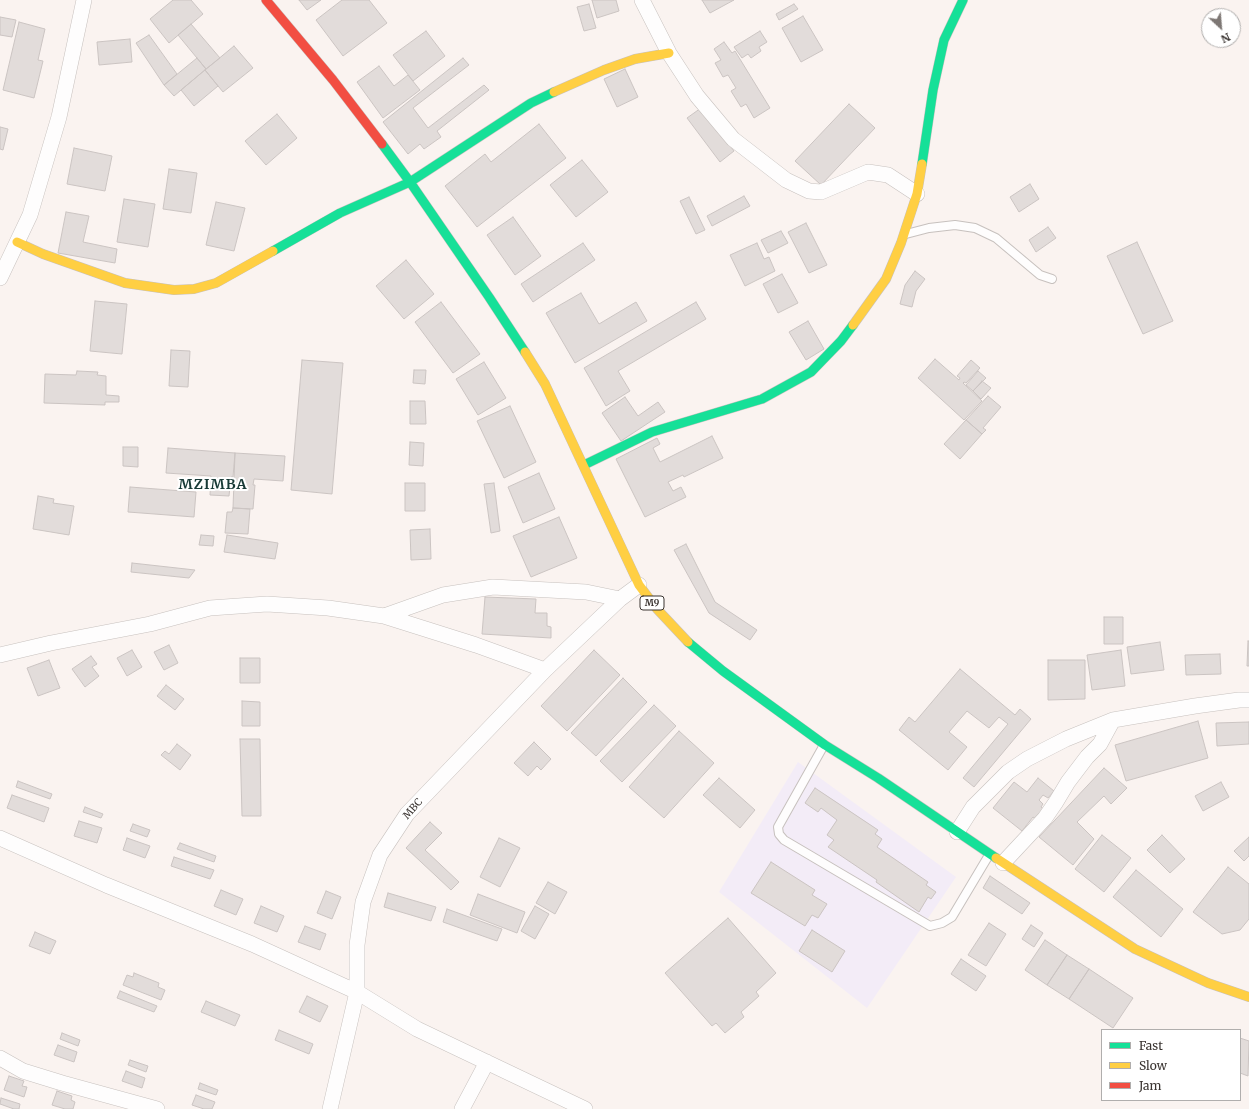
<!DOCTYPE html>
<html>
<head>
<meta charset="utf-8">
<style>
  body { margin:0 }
  #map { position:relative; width:1249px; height:1109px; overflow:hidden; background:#faf3f0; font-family:Merriweather,serif }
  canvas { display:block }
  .legend { position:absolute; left:1101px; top:1029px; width:140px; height:72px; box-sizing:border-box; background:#fff; border:1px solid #b0aead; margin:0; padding:5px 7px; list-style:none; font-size:12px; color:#3a3431 }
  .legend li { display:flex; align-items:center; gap:8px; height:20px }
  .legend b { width:20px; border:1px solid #b0aead }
  .north { position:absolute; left:1201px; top:8px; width:40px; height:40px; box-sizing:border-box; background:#fff; border:1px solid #b0aead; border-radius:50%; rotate:154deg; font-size:11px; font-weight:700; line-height:16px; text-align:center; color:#3a3431 }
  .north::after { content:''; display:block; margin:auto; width:14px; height:18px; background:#7d7774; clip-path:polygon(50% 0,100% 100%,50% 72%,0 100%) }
</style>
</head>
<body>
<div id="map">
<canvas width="1249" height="1109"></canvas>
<ul class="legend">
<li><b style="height:5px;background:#16e098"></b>Fast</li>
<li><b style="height:5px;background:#ffcf43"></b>Slow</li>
<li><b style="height:5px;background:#f24e42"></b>Jam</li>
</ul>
<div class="north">N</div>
</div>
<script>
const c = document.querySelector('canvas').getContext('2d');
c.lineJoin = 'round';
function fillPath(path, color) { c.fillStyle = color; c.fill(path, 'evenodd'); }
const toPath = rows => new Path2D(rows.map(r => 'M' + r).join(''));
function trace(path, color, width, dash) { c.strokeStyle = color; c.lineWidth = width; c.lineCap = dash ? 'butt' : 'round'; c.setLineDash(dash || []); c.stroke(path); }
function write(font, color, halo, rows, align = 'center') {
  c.font = font + ' Merriweather,serif'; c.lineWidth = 4; c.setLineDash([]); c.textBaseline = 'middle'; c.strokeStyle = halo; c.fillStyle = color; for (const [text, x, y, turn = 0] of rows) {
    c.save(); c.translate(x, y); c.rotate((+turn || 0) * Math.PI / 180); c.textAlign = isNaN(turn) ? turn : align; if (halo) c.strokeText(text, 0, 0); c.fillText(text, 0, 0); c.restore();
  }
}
const industrial = toPath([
  [798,762,956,877,867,1008,719,892]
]);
const building = toPath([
  [173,0,191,0,203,14,169,43,150,19,173,0],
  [299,0,321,0,307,10,299,0],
  [342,0,369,0,387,23,343,56,316,20,342,0],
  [592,0,616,0,619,11,597,18,592,0],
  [702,0,734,0,710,13,702,0],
  [589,4,596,28,584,31,577,7,589,4],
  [794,4,798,9,779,20,776,14,794,4],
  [803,16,823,50,801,62,782,28,803,16],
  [0,17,16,20,12,37,0,35,0,17],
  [19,22,45,29,38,60,43,61,34,98,3,90,19,22],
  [191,24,220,58,206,69,178,35,191,24],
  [426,31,445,56,413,81,393,55,426,31],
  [760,31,767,42,759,47,761,51,751,58,748,54,742,58,734,47,760,31],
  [149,35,177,74,164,85,136,43,149,35],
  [130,39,132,62,99,65,97,42,130,39],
  [724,42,732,53,735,51,770,108,754,118,746,104,741,107,731,91,736,88,728,75,723,77,715,63,721,60,714,49,724,42],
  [234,46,253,68,223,92,205,70,234,46],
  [197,58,206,69,174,96,164,85,197,58],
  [463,58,469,65,413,108,428,128,484,85,489,90,437,131,441,137,424,149,420,144,408,154,383,122,463,58],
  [379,66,394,86,408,75,420,90,383,118,357,82,379,66],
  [625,69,638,97,617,107,604,79,625,69],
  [205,70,218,86,194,106,181,90,205,70],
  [849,104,875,128,821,185,795,161,849,104],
  [701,108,734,151,720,162,687,118,701,108],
  [277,114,297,138,266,165,245,141,277,114],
  [539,124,566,158,477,227,445,186,485,154,491,162,539,124],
  [0,127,8,129,3,150,0,149,0,127],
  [74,148,112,156,105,191,67,184,74,148],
  [582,160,608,192,576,217,550,185,582,160],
  [169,169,197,173,191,213,163,209,169,169],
  [1030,184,1039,199,1019,212,1010,197,1030,184],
  [744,196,750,206,712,226,707,216,744,196],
  [689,197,705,230,696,234,680,201,689,197],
  [124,199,155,204,148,247,117,242,124,199],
  [216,202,245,208,234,251,206,245,216,202],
  [66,212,89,216,83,242,117,249,115,263,58,253,66,212],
  [513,217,541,256,515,275,487,235,513,217],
  [806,223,827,265,809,273,788,232,806,223],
  [1048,227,1056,238,1036,252,1029,240,1048,227],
  [781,231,788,243,768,253,761,240,781,231],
  [1137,242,1173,321,1143,334,1107,256,1137,242],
  [583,243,595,260,533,302,521,284,583,243],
  [757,243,764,259,769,257,775,271,745,286,730,255,757,243],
  [406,260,434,294,404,319,376,286,406,260],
  [915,271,925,279,916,291,912,307,900,304,905,285,915,271],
  [782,274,798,303,778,313,763,284,782,274],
  [581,293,599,324,636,302,647,321,575,363,546,313,581,293],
  [95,301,127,304,122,354,90,351,95,301],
  [441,302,480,354,453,373,415,322,441,302],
  [696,302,706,319,618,371,630,391,606,406,584,368,696,302],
  [808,321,824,349,806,360,789,332,808,321],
  [171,350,190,351,188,387,169,386,171,350],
  [935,359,959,380,960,378,957,376,971,360,980,368,966,383,964,382,963,383,982,401,964,420,918,378,935,359],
  [302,360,343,363,332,494,291,490,302,360],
  [484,362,506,398,478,415,456,379,484,362],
  [414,370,426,370,425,384,413,383,414,370],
  [77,371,98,372,97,375,106,376,106,395,119,396,119,402,105,402,105,405,44,403,45,374,76,375,77,371],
  [978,371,986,378,973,391,966,385,978,371],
  [982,381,991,388,981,399,973,391,982,381],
  [988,396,1001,407,983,428,986,430,982,434,966,420,988,396],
  [625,397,638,416,658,402,665,412,621,441,602,413,625,397],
  [410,401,425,401,426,424,410,424,410,401],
  [510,406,536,462,504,478,477,421,510,406],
  [966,420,982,434,960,459,944,444,966,420],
  [712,436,723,458,684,477,683,475,668,482,673,491,681,487,686,497,645,517,616,459,657,438,660,444,653,448,660,462,712,436],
  [410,442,424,443,423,466,409,465,410,442],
  [123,447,138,447,138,467,123,466,123,447],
  [168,448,235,453,233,477,231,477,229,496,210,495,211,476,166,473,168,448],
  [235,453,285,456,283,481,254,479,253,485,255,485,253,509,233,508,235,453],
  [539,473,555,509,523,523,508,487,539,473],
  [405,483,425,483,425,511,405,511,405,483],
  [494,483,500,531,491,533,484,484,494,483],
  [130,487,196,492,194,517,128,512,130,487],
  [38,496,54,499,53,503,74,506,69,535,33,529,38,496],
  [233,508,250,509,248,534,225,533,227,512,232,512,233,508],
  [559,517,577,558,531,577,513,536,559,517],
  [430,529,431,559,411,560,410,530,430,529],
  [201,535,214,536,213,546,199,545,201,535],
  [227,535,278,543,275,559,224,552,227,535],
  [686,544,715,602,757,630,750,640,709,613,674,550,686,544],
  [132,563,195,570,189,578,131,572,132,563],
  [485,597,536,599,535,613,547,613,547,626,551,627,551,638,482,634,485,597],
  [1104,617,1123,617,1123,644,1104,644,1104,617],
  [1248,641,1249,641,1249,666,1247,666,1248,641],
  [1160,642,1164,670,1131,674,1127,647,1160,642],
  [169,645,178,663,164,670,154,652,169,645],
  [132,650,142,667,127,676,117,658,132,650],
  [594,650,620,675,567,731,541,706,594,650],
  [1121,650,1125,686,1092,690,1087,655,1121,650],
  [1220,654,1221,674,1186,675,1185,655,1220,654],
  [91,656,97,664,92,667,99,676,85,687,72,669,91,656],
  [240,658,260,658,260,683,240,683,240,658],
  [49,660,60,688,38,696,27,668,49,660],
  [1048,660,1085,660,1085,699,1048,700,1048,660],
  [960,669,1015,715,1020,709,1031,719,974,787,963,778,1008,724,999,717,989,728,967,711,949,732,967,747,948,770,899,730,909,717,915,722,960,669],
  [623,678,647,702,596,756,571,733,623,678],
  [166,685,184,699,175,710,157,696,166,685],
  [242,701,260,702,260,726,242,726,242,701],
  [654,705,676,726,622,782,600,761,654,705],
  [1198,721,1208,758,1126,781,1115,745,1198,721],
  [1249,722,1249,744,1217,746,1216,723,1249,722],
  [679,731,714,763,664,818,629,787,679,731],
  [240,739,260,739,261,816,242,816,240,739],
  [534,742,551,759,541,770,537,766,528,776,514,763,534,742],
  [177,744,191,755,180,770,161,755,165,751,169,754,177,744],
  [1104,768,1127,788,1111,804,1104,796,1077,822,1094,839,1073,865,1039,837,1104,768],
  [719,778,755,810,740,828,703,795,719,778],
  [1038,778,1054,791,1048,798,1043,795,1039,800,1043,804,1041,807,1045,810,1037,820,1033,817,1022,831,993,808,1014,782,1027,792,1038,778],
  [18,781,52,794,50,799,16,787,18,781],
  [1221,782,1229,797,1203,811,1195,796,1221,782],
  [815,788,878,830,875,834,882,839,877,847,928,882,926,885,936,892,931,899,928,897,919,912,876,882,877,880,828,847,834,840,827,835,837,820,821,808,818,812,805,803,815,788],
  [12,795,49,808,44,822,7,808,12,795],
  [85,807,103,814,101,818,83,812,85,807],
  [79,821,102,828,97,843,74,836,79,821],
  [430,822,442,833,425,850,459,882,451,890,406,848,430,822],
  [133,824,150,830,147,837,130,831,133,824],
  [1102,835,1131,858,1104,892,1075,869,1102,835],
  [1162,835,1185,859,1170,873,1147,850,1162,835],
  [1249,837,1249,856,1244,861,1234,851,1249,837],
  [127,838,150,846,145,858,123,850,127,838],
  [499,838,520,848,500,887,480,877,499,838],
  [180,843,216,856,214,862,177,849,180,843],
  [174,857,214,870,210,879,171,866,174,857],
  [771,862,815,890,812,895,827,904,818,918,812,915,805,926,751,893,771,862],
  [1228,867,1249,884,1249,919,1240,930,1222,934,1193,912,1228,867],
  [1136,870,1183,909,1161,937,1113,897,1136,870],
  [990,876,1030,903,1022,914,983,888,990,876],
  [548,882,567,892,555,914,536,903,548,882],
  [221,890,243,899,236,915,214,906,221,890],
  [326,891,341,897,332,919,317,913,326,891],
  [388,893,436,907,431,921,384,907,388,893],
  [478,894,525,912,517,933,470,915,478,894],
  [261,906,284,916,277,932,254,923,261,906],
  [535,906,549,914,535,939,521,931,535,906],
  [447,909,502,929,497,941,443,922,447,909],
  [728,918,776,973,756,992,759,996,741,1012,744,1017,725,1033,716,1023,712,1026,665,973,728,918],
  [989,923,1006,934,986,966,968,955,989,923],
  [1031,925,1043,933,1034,947,1022,939,1031,925],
  [305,926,326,934,320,950,298,942,305,926],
  [812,930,845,951,832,972,799,951,812,930],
  [35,932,56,941,50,954,29,946,35,932],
  [1045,940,1067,955,1047,985,1025,970,1045,940],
  [1067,955,1089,969,1069,999,1047,985,1067,955],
  [961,959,986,976,976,991,951,974,961,959],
  [1089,969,1133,998,1113,1028,1069,999,1089,969],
  [134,973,159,983,158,987,165,990,161,1000,123,985,127,975,133,977,134,973],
  [120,991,157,1006,154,1012,117,998,120,991],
  [307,996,328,1006,320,1022,299,1012,307,996],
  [206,1001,240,1015,235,1026,201,1012,206,1001],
  [279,1030,313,1044,309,1054,275,1040,279,1030],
  [62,1033,80,1040,78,1046,60,1039,62,1033],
  [1240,1038,1249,1041,1248,1076,1240,1073,1240,1038],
  [58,1045,77,1052,74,1062,54,1055,58,1045],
  [130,1060,148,1066,146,1072,128,1065,130,1060],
  [126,1071,145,1078,142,1088,122,1081,126,1071],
  [9,1076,24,1081,22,1086,27,1087,24,1097,4,1090,9,1076],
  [200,1083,218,1090,216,1095,198,1089,200,1083],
  [57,1091,72,1096,71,1100,75,1102,73,1109,65,1109,52,1105,57,1091],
  [196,1095,215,1102,212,1109,204,1109,192,1105,196,1095],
  [1,1098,20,1104,19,1109,14,1109,0,1104,1,1098]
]);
const lane = toPath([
  [906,234,929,228,955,225,975,228,996,238,1040,275,1052,279],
  [824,745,778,827,779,834,784,840,930,926,942,923,952,917,989,855]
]);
const street = toPath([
  [642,0,669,53,697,96,733,139,786,180,809,191,821,192,868,172,888,175,917,194],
  [0,278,30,215,59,117,84,0],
  [384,616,443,595,493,587,586,592,620,599],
  [0,655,51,643,150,624,210,608,267,604,328,608,384,616,476,645,545,670],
  [957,832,973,807,1008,772,1027,759,1066,739,1113,720,1195,706,1239,700,1249,700],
  [0,838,106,885,252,944,357,992,417,1029,585,1109],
  [1003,863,1045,818,1056,802,1068,782,1087,757,1100,744,1113,720],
  [0,1058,23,1071,62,1083,157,1109],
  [330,1109,357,992,357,945,363,902,380,855,407,814,545,670,620,599,639,585],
  [462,1109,487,1062]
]);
const fast = toPath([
  [382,144,410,182,489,297,525,352],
  [922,164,933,90,944,40,963,0],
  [273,251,340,213,410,182,531,103,554,92],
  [584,465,652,432,762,399,811,372,841,341,853,325],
  [688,642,723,671,825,745,878,778,996,858]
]);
const slow = toPath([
  [554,92,604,70,635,59,669,53],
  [17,242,43,254,125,283,174,290,194,289,216,283,273,251],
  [853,325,886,279,901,243,917,194,922,164],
  [525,352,545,384,639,585,657,609,688,642],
  [996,858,1135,949,1208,983,1249,997]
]);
const jam = toPath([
  [266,0,333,80,382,144]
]);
const shields = [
  [652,603,24]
];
const shieldNames = [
  ["M9",652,603]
];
const streetNames = [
  ["MBC",413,809,-49]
];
const districtNames = [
  ["MZIMBA",213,485]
];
fillPath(industrial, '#f3ecf7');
fillPath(building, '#e2dcda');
trace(building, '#cbc4c2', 1);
trace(lane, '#c7c1be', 10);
trace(street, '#c7c1be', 16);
trace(fast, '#c7c1be', 10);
trace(slow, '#c7c1be', 10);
trace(jam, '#c7c1be', 10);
trace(lane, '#fefdfd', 8);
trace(street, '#fefdfd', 15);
trace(fast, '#16e098', 9);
trace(slow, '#ffcf43', 9);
trace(jam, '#f24e42', 9);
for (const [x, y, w] of shields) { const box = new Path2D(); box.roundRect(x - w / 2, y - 7, w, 14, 3); c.fillStyle = '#fff'; c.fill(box); trace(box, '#3a3431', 1); }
write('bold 9px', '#3a3431', null, shieldNames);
write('10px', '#3a3431', '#fff', streetNames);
c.letterSpacing = '1px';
write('bold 14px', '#183a36', '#fff', districtNames);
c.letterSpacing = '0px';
</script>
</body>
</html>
